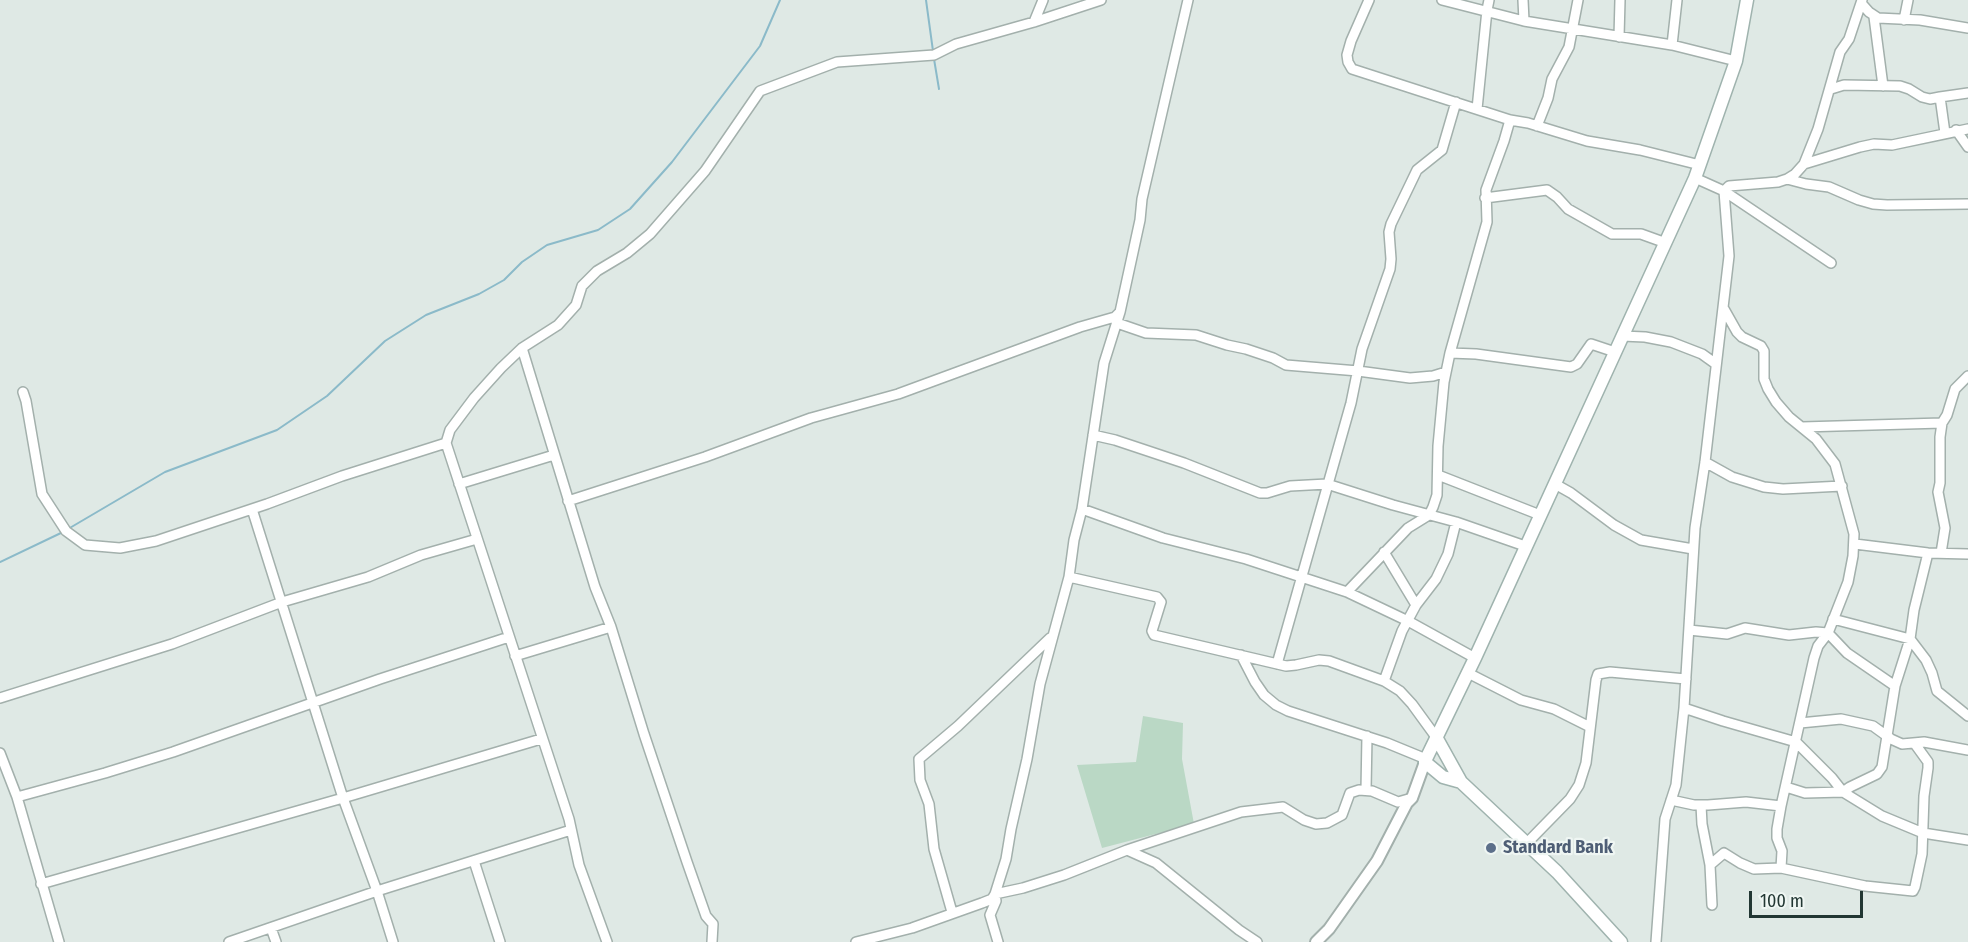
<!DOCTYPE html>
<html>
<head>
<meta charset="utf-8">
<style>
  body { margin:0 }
  #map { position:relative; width:1968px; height:942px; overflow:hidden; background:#dfe9e5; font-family:"Fira Sans Condensed",sans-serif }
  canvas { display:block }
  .scale { position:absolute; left:1749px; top:891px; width:114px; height:27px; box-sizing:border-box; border:3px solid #223733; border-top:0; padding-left:8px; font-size:18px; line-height:21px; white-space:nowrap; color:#223733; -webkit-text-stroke:4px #eff6f3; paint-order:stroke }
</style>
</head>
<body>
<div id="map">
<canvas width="1968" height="942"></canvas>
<div class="scale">100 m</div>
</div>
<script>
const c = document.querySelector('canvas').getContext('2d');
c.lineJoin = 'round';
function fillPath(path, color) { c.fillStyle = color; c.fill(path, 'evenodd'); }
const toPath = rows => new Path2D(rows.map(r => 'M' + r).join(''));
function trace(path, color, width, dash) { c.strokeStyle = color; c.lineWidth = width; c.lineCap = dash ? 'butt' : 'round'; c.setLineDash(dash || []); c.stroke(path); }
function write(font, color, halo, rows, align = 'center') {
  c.font = font + ' "Fira Sans Condensed",sans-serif'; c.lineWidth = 4.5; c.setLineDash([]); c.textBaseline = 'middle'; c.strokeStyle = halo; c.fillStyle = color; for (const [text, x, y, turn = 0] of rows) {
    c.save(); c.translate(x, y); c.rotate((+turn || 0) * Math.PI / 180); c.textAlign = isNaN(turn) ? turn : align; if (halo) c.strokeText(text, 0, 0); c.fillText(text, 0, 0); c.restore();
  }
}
const green = toPath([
  [1143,716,1183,723,1182,759,1194,824,1102,848,1077,765,1136,762]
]);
const stream = toPath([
  [926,0,933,51],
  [934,59,939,89],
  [68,529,165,472,277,430,327,396,385,341,426,315,479,294,504,280,522,262,547,245,598,230,630,209,672,162,760,46,780,0],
  [0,562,63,532]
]);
const minor = toPath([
  [1369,0,1351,41,1347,55,1348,62,1352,69,1510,120,1528,123,1587,141,1640,150,1700,165],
  [1442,0,1524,21,1672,45,1736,61],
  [1523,0,1524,21],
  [1861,3,1869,12,1878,18,1920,20,1968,28],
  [1874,17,1883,86],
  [1904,20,1908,0],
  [1034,22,1043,0],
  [1619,37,1620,0],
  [1672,45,1677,0],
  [1831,89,1844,85,1900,86,1909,89,1922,97,1930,99,1940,97,1945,133],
  [1940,97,1968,93],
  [1477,109,1487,10,1489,0],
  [1537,126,1548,98,1552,79,1569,47,1578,0],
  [1956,130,1968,147],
  [1804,164,1860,147,1874,144,1892,145,1968,129],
  [1695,178,1724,191,1831,263],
  [1787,179,1806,184,1829,187,1859,200,1873,204,1887,205,1968,204],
  [1485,198,1547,190,1557,197,1568,209,1612,234,1641,234,1666,243],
  [1724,309,1737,332,1742,337,1761,346,1764,351,1764,379,1768,389,1776,402,1789,417,1816,439,1835,464,1854,534,1853,556,1848,582,1828,633,1818,646,1814,658,1781,806,1777,829,1777,838,1782,851,1781,868],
  [1117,323,1146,333,1196,335,1227,345,1246,349,1273,358,1286,365,1358,371,1410,378,1433,376,1446,372],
  [1622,336,1645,337,1671,342,1702,354,1716,364],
  [522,348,595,587,611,627,644,734,687,862,706,916,713,924,712,942],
  [1450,353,1476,354,1571,367,1577,364,1591,344,1615,352],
  [23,392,26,401,42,494,66,531,85,545,120,548,156,541,267,504,342,476,446,443,569,819,579,865,607,942],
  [1802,427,1942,423,1947,415,1955,389,1968,376],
  [1093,435,1115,440,1184,463,1260,493,1267,493,1290,486,1327,484,1393,505,1456,522,1525,546],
  [446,443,450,430,474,398,501,368,522,348,558,325,576,305,582,286,597,271,627,253,650,234,705,171,760,91,837,62,934,55,956,44,1034,22,1101,0],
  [1705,462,1732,477,1764,487,1783,489,1842,486],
  [1438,475,1540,515],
  [459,484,554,455],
  [1555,484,1571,493,1614,525,1641,540,1693,549],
  [568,501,705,457,811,418,898,394,1080,327,1115,317,1120,312],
  [252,509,343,798,377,891,393,942],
  [1082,509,1163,538,1246,559,1347,592,1408,621,1475,658],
  [1855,544,1928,553,1968,554],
  [1384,552,1416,605],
  [1941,553,1945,528,1938,492,1940,483,1940,437,1942,423],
  [1069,577,1157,597,1161,602,1152,631,1154,635,1286,666,1296,665,1319,660,1329,661,1384,681,1400,691,1412,704,1436,737],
  [1347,592,1408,528,1429,515,1433,507,1437,495,1438,446,1444,382,1450,353,1487,222,1486,190,1504,141,1510,120],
  [1833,619,1910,639,1926,660,1932,673,1937,691,1968,716],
  [1689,630,1727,634,1745,628,1789,635,1816,632,1828,633,1847,653,1895,686],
  [1241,655,1255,682,1264,695,1276,705,1288,711,1387,743,1426,759],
  [515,656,611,627],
  [1277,664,1351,403,1362,349,1390,269,1391,259,1389,232,1391,224,1417,170,1442,150,1456,102],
  [1468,673,1521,700,1554,709,1590,727],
  [1384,681,1402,631,1416,605,1436,579,1448,554,1456,522],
  [0,698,172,644,282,602,368,577,421,555,477,539],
  [1684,708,1723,721,1796,742,1832,778,1843,792,1850,787,1877,774,1882,767,1895,686,1910,639,1914,610,1928,553],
  [1800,723,1841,719,1873,726,1891,739,1902,744,1924,742,1968,750],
  [0,753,17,797,59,942],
  [1786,787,1805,793,1843,792,1882,816,1923,833,1968,840],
  [1366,790,1367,736],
  [17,797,105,773,173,752,380,679,509,637],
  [1671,800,1694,805,1708,805,1746,802,1781,806],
  [1701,805,1702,824,1710,865,1712,905],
  [1527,843,1570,799,1579,785,1586,763,1596,680,1598,674,1610,672,1686,679],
  [1127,850,1156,863,1239,930,1257,942],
  [474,861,500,942],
  [1710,865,1724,853,1740,863,1754,869,1781,868,1865,886,1913,891,1915,887,1922,854,1924,796,1928,768,1928,762,1915,744],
  [41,884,343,798,541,739],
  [952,912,934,849,929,804,920,780,919,759,958,726,1050,638],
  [271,928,276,942],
  [229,942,377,891,571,830],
  [856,942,912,928,982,903,992,899,995,894,1023,888,1064,875,1127,850,1241,812,1283,807,1304,820,1316,824,1327,823,1342,815,1350,793,1359,790,1372,791,1398,802,1412,798],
  [998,942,990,915,996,901,995,894,1006,859,1011,829,1027,759,1040,684,1069,577,1074,540,1082,509,1104,363,1120,312,1140,220,1142,199,1188,0],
  [1656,942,1665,819,1676,785,1684,708,1695,528,1705,462,1729,256,1724,191,1729,186,1778,182,1787,179,1795,174,1804,164,1818,129,1840,52,1849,39,1862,0]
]);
const tertiary = toPath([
  [1316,942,1329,929,1377,861,1407,803,1412,798,1425,762]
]);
const secondary = toPath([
  [1436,737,1461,782,1557,872,1621,942],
  [1461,782,1443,777,1425,762,1426,759,1475,658,1695,178,1736,61,1747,0]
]);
const markers = [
  [1491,848,6,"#5c6f8a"]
];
const serviceNames = [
  ["Standard Bank",1503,848]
];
fillPath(green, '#bad8c5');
trace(stream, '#8bbac9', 2);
trace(minor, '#a3b0ac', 12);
trace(tertiary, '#a3b0ac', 14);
trace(secondary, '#9fb3ae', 15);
trace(minor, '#fff', 9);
trace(tertiary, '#fff', 10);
trace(secondary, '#fff', 12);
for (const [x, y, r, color] of markers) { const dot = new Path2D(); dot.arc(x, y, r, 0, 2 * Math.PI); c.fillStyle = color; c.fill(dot); trace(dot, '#eff6f3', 2); }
write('bold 18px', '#4e5e75', '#eff6f3', serviceNames, 'left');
</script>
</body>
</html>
